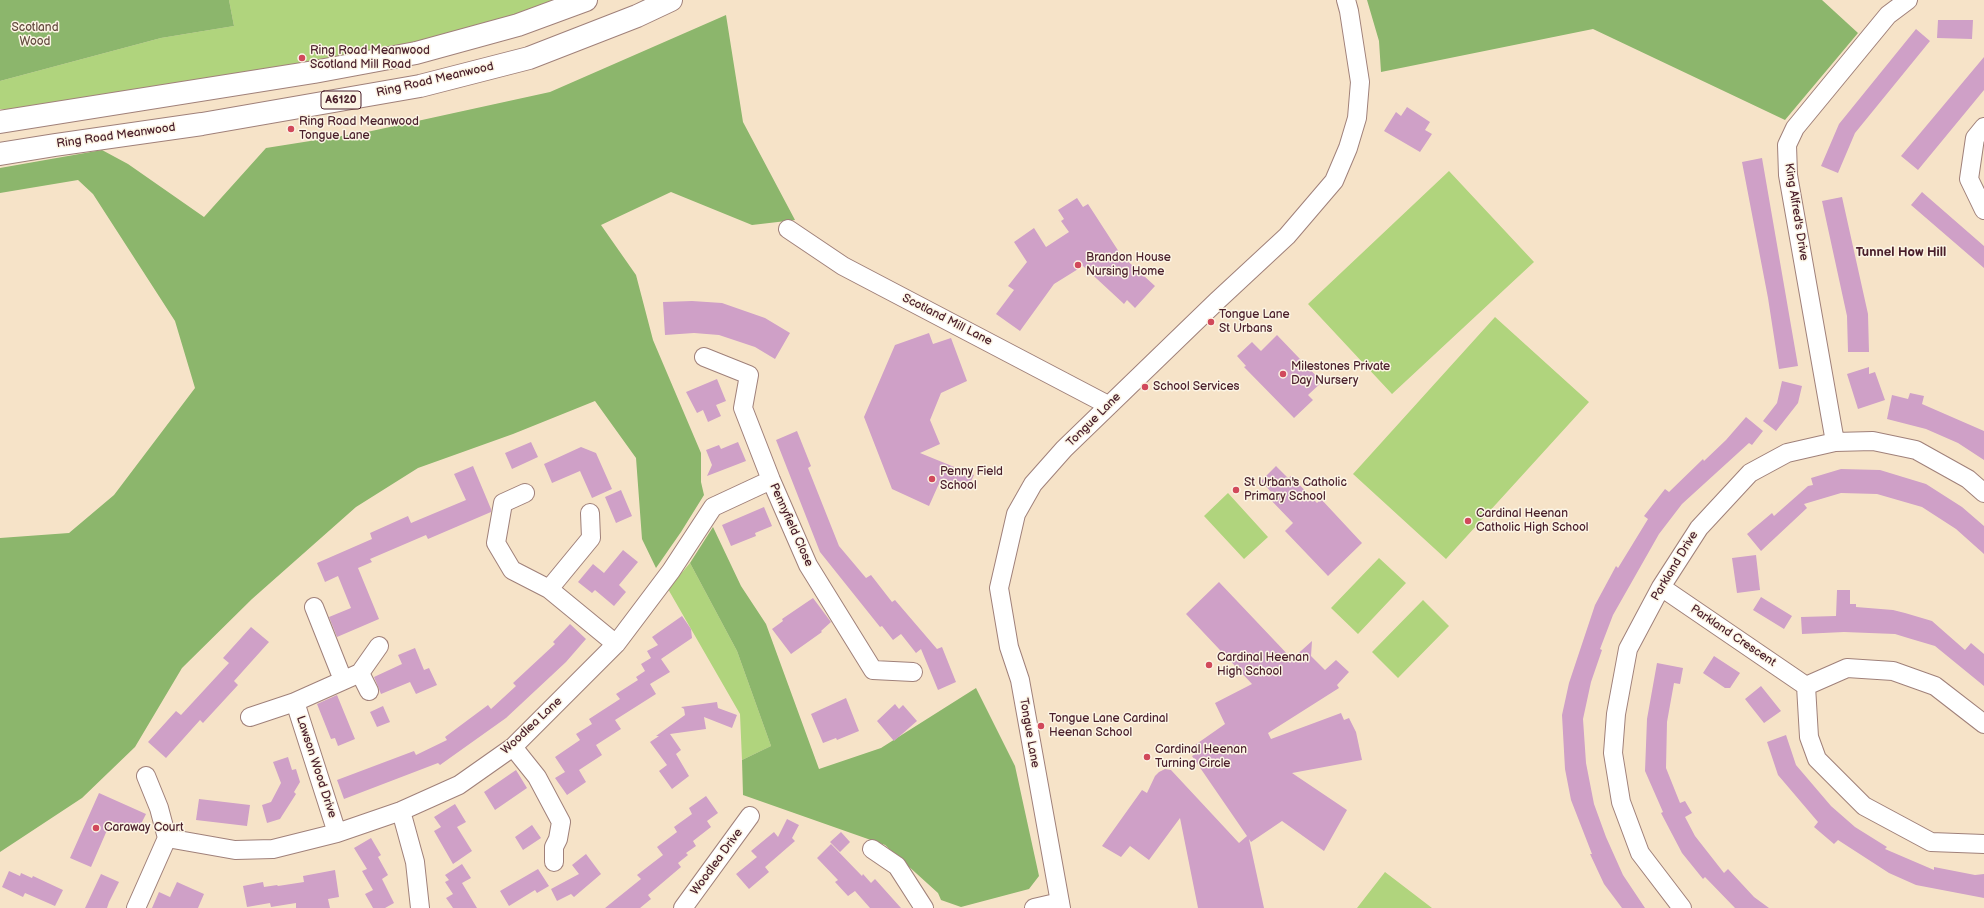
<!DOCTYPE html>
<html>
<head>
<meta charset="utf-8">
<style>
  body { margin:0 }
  canvas { display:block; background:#f6e3c8 }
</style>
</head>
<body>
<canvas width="1984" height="908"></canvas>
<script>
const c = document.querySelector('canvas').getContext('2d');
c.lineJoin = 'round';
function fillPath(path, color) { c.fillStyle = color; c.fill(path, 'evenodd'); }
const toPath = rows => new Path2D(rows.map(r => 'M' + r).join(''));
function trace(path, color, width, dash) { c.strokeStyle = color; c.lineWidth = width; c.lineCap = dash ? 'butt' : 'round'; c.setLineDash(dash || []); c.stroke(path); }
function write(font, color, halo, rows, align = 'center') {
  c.font = font + ' "Balsamiq Sans",sans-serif'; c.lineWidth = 3; c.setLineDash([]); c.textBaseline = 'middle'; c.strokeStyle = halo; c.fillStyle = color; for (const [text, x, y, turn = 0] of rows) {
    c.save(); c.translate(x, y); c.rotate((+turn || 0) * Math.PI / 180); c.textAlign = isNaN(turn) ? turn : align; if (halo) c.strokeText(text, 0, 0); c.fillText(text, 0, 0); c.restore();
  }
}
const green = toPath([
  [229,0,586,0,518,25,47,114,0,109,0,81,161,38,234,26],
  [1449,171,1534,262,1392,394,1308,304],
  [1495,317,1589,402,1446,559,1353,474],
  [1228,493,1268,537,1244,559,1204,516],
  [1379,558,1406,583,1358,634,1331,608],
  [690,563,737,651,771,746,742,760,740,714,668,589],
  [1423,600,1449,626,1398,678,1372,652],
  [1385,872,1432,908,1357,908]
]);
const forest = toPath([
  [0,0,229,0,234,26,161,38,0,81],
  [1367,0,1822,0,1858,33,1785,120,1593,29,1381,72,1379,41],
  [726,15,743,122,795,220,752,225,671,192,601,225,636,275,653,340,701,453,701,482,704,495,681,532,656,568,642,539,636,458,595,401,513,434,418,468,356,507,252,599,182,668,135,747,82,798,0,852,0,538,69,533,114,495,195,388,175,321,93,194,78,180,0,193,0,168,102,150,128,164,204,217,266,148,367,132,550,92],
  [713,527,741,586,766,624,819,769,881,748,976,688,1015,766,1039,876,1029,889,961,907,941,900,938,893,885,845,743,795,742,760,771,746,737,651,690,563]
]);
const building = toPath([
  [1938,20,1973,20,1972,39,1937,38],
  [1916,29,1930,41,1855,133,1838,173,1821,166,1839,124],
  [1984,57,1984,90,1918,170,1901,156],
  [1407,107,1430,122,1425,130,1432,134,1420,152,1384,131,1396,112,1401,116],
  [1762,158,1798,366,1779,369,1768,298,1742,162],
  [1922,192,1984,246,1984,268,1911,205],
  [1842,197,1868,314,1869,352,1848,352,1847,316,1822,201],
  [1077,198,1083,207,1088,204,1121,255,1155,286,1135,308,1127,300,1124,304,1083,266,1054,284,1020,331,996,314,1014,290,1008,286,1027,262,1014,242,1034,228,1046,247,1069,232,1061,221,1064,219,1058,210],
  [692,301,722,303,765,318,790,333,775,359,755,347,719,335,694,333,665,335,663,302],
  [929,333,933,344,951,338,967,381,941,393,930,420,940,444,920,453,974,475,967,490,941,479,929,506,892,489,864,417,895,345],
  [1277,335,1322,382,1308,395,1313,400,1294,418,1244,367,1246,366,1237,356,1252,342,1261,351],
  [1869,367,1869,374,1875,372,1885,400,1858,409,1847,374],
  [717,379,726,401,716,405,721,416,708,422,703,410,697,413,686,392],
  [1782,381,1802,386,1798,403,1776,431,1763,421,1777,403],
  [1910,393,1924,396,1922,404,1984,431,1984,460,1958,443,1926,429,1887,419,1892,395,1908,399],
  [1746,417,1763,431,1752,445,1749,443,1682,504,1659,534,1613,615,1600,649,1602,650,1591,682,1583,719,1586,763,1594,804,1606,837,1623,875,1645,908,1622,908,1604,884,1590,854,1592,854,1571,800,1565,769,1562,715,1569,683,1595,605,1616,566,1618,568,1648,519,1644,516,1665,489,1669,492,1703,459,1704,461,1726,440],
  [797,431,811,466,808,468,839,546,866,578,871,575,892,602,895,600,937,649,942,647,956,682,938,690,921,649,916,653,901,634,893,640,882,626,880,627,820,552,776,440],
  [531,442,538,457,512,469,505,453],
  [738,442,746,461,707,476,712,465,706,450,719,445,721,449],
  [581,447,596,453,612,489,592,498,580,471,552,483,544,464],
  [473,466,491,509,491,512,428,539,426,535,370,559,372,562,358,568,379,619,337,637,329,617,351,608,338,576,325,582,317,563,372,539,370,533,408,516,411,523,466,500,454,474],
  [1276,466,1288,478,1291,476,1317,503,1321,499,1362,543,1328,576,1285,531,1293,523,1268,497,1272,493,1261,481],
  [1841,469,1880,470,1926,484,1962,507,1984,526,1984,554,1956,529,1922,507,1877,494,1841,493,1804,504,1807,508,1761,551,1747,534,1772,513,1774,516,1808,486,1813,485,1811,478],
  [621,490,632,516,616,523,605,497],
  [764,507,772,526,755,533,756,536,731,546,722,525],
  [623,550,638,562,619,585,626,592,614,606,595,590,592,593,578,582,593,564,604,573],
  [1756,555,1760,590,1737,593,1732,558],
  [1219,582,1292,659,1312,641,1311,656,1325,670,1336,660,1349,672,1337,685,1339,688,1268,733,1271,739,1341,713,1344,720,1349,718,1356,732,1362,760,1292,773,1347,810,1324,851,1282,821,1251,842,1249,839,1264,908,1198,908,1180,818,1149,860,1130,846,1121,857,1102,846,1142,790,1147,793,1155,776,1159,772,1165,769,1171,770,1239,843,1247,836,1192,756,1199,752,1195,745,1225,724,1215,703,1252,684,1186,614],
  [1837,590,1850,590,1850,604,1856,604,1856,607,1893,610,1905,613,1932,621,1965,650,1971,643,1984,654,1984,686,1935,646,1908,638,1895,634,1844,632,1802,634,1801,617,1836,616],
  [1761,597,1792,616,1784,629,1753,610],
  [813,598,831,622,821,631,822,632,791,654,772,629,783,621,782,619],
  [682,616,691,629,692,638,661,659,670,672,650,684,656,694,615,720,621,729,596,745,602,755,579,770,586,782,567,795,555,778,565,772,555,757,580,740,576,734,592,724,589,719,620,699,616,694,638,680,636,677,645,671,641,664,651,658,647,651,658,645,652,637],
  [570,624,586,639,566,662,506,718,440,765,438,763,344,799,337,780,414,751,416,755,447,740,445,737,488,705,491,709,516,686,513,683,555,644,553,642],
  [251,627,269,642,234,681,238,685,203,723,200,720,166,758,148,742,176,711,181,715,229,663,223,658],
  [415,648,424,670,429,668,437,685,416,694,410,682,381,694,374,677,402,664,398,655],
  [1714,656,1740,673,1730,688,1725,688,1703,673],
  [1657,663,1683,668,1680,684,1674,683,1667,722,1666,768,1680,803,1685,801,1692,813,1685,817,1695,836,1724,873,1728,869,1754,897,1769,908,1735,908,1705,877,1703,879,1682,853,1661,813,1663,812,1645,771,1647,719],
  [1761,686,1781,711,1764,723,1745,699],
  [337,695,355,739,338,746,335,738,331,739,317,704],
  [846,698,859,731,837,740,836,738,823,743,811,714],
  [717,702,718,708,737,715,732,728,704,717,706,729,670,734,681,750,676,754,689,776,672,789,659,771,667,765,650,742,659,736,656,736,685,715,684,709,681,707],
  [895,704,899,709,903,705,917,721,894,741,877,721],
  [383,706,390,722,377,727,370,712],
  [1786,735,1796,765,1831,806,1855,827,1887,847,1885,849,1934,870,1934,867,1975,875,1984,874,1984,898,1916,885,1889,873,1838,840,1834,844,1814,827,1818,822,1778,775,1767,742],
  [288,757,292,770,296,769,300,782,294,792,296,794,280,819,267,823,262,805,271,802,281,783,273,762],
  [516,770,527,788,495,810,484,792],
  [99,793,146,814,137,832,111,821,91,867,70,858],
  [706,796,718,813,707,821,711,827,693,841,696,846,686,853,688,855,678,863,681,867,648,895,651,899,640,908,605,908,641,879,637,875,663,855,657,847,677,832,674,827,692,814,689,808],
  [199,799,250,805,247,826,196,820],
  [455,804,466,822,457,827,472,851,453,864,434,831,441,827,434,817],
  [787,819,799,825,792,838,795,841,765,867,769,872,749,889,736,874,757,857,751,851,774,832,778,837],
  [532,825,541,838,523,850,515,837],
  [841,832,850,842,840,852,830,842],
  [371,838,381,855,378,857,388,875,382,879,394,903,385,908,373,908,365,894,373,890,362,871,367,869,354,848],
  [831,844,862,876,863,874,871,883,875,879,901,908,870,908,855,891,848,896,835,882,838,880,817,858],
  [586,854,601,874,574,897,571,894,557,901,551,889,579,874,572,865],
  [462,864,471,878,462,883,477,908,453,908,446,898,453,894,445,882,449,880,445,875],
  [538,869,549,886,537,893,535,890,509,906,500,891],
  [335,870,339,897,328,899,330,908,296,908,296,903,271,907,270,903,247,907,243,886,263,882,264,887,277,885,278,886,304,882,303,876],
  [9,871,20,876,21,873,32,878,33,876,63,890,55,906,25,893,23,897,2,887],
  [101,874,119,882,109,902,107,908,85,908],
  [177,882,204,894,198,908,152,908,159,892,170,897]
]);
const street = toPath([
  [1984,127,1975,138,1969,179,1984,210],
  [788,229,843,266,1108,405],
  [704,357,749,375,743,408,771,480,808,565,873,670,913,672],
  [1835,442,1788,175,1787,145,1795,128,1888,15,1908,0],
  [525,493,503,503,496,543,512,570,549,589,616,644],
  [1661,587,1806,686],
  [549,589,591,538,590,513],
  [314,607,343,680],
  [360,673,369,691],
  [1806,686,1809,737,1817,759,1864,806,1931,842,1984,844],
  [1806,686,1847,668,1893,671,1935,686,1984,724],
  [295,702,360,673,379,646],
  [250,717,295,702,337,833],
  [513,747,537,777,561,822,558,839,554,847,554,862],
  [146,776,159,808,167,838],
  [401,811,415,862,420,908],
  [167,838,235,850,273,849,337,833,401,811,459,785,513,747,616,644,671,571,713,507,771,480],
  [872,849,897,866,924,908],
  [136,908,167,838],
  [683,908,750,816],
  [1034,908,1060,902],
  [1061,908,1020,680,1009,647,999,588,1016,514,1033,484,1064,449,1217,301,1287,236,1334,181,1348,148,1357,118,1360,82,1349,11,1346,0],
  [1682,908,1640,853,1621,802,1613,753,1616,714,1628,649,1661,587,1699,528,1750,473,1787,453,1835,442,1873,441,1916,450,1968,479,1984,493]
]);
const highway = toPath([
  [0,122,314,72,416,53,518,25,586,0],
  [0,154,55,145,202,124,420,86,529,58,637,16,671,0]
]);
const markers = [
  [302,58,4,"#d1495b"],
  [291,129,4,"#d1495b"],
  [1078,265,4,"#d1495b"],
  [1211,322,4,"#d1495b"],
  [1283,374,4,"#d1495b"],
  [1145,387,4,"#d1495b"],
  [932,479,4,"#d1495b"],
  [1236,490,4,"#d1495b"],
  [1468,521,4,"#d1495b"],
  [1209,665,4,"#d1495b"],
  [1041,726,4,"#d1495b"],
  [1147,757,4,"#d1495b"],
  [96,828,4,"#d1495b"]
];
const shields = [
  [341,100,40]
];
const shieldNames = [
  ["A6120",341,100]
];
const parkNames = [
  ["Scotland",35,28],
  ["Wood",35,42]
];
const poiNames = [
  ["Ring Road Meanwood",310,51],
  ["Scotland Mill Road",310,65],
  ["Ring Road Meanwood",299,122],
  ["Tongue Lane",299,136],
  ["Brandon House",1086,258],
  ["Nursing Home",1086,272],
  ["Tongue Lane",1219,315],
  ["St Urbans",1219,329],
  ["Milestones Private",1291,367],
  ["Day Nursery",1291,381],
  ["School Services",1153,387],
  ["Penny Field",940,472],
  ["School",940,486],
  ["St Urban's Catholic",1244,483],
  ["Primary School",1244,497],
  ["Cardinal Heenan",1476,514],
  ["Catholic High School",1476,528],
  ["Cardinal Heenan",1217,658],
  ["High School",1217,672],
  ["Tongue Lane Cardinal",1049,719],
  ["Heenan School",1049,733],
  ["Cardinal Heenan",1155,750],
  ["Turning Circle",1155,764],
  ["Caraway Court",104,828]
];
const streetNames = [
  ["Ring Road Meanwood",435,80,-13],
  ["Ring Road Meanwood",116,136,-8],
  ["King Alfred's Drive",1796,212,81],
  ["Scotland Mill Lane",947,320,27],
  ["Tongue Lane",1094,420,-45],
  ["Pennyfield Close",791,525,66],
  ["Parkland Drive",1675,566,-59],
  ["Parkland Crescent",1733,636,34],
  ["Woodlea Lane",532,726,-43],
  ["Tongue Lane",1029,733,80],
  ["Lawson Wood Drive",316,767,72],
  ["Woodlea Drive",717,862,-54]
];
const neighbourhoodNames = [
  ["Tunnel How Hill",1901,253]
];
fillPath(green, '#b0d47d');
fillPath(forest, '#8cb66c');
fillPath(building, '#cfa0c7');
trace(street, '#a0817a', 20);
trace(highway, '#a0817a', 24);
trace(street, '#fff', 18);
trace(highway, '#fff', 22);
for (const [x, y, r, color] of markers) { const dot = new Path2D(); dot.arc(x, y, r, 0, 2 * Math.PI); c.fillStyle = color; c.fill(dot); trace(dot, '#fcf5e5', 1.5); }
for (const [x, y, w] of shields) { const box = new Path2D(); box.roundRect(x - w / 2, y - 9, w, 18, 3); c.fillStyle = '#fcf5e5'; c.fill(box); trace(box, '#4a1f2b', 1); }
write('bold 11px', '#4a1f2b', null, shieldNames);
write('12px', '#644c40', '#fcf5e5', parkNames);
write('12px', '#4a1f2b', '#fcf5e5', poiNames, 'left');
write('12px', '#4a1f2b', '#fcf5e5', streetNames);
write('bold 13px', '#4a1f2b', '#fcf5e5', neighbourhoodNames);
</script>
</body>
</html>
